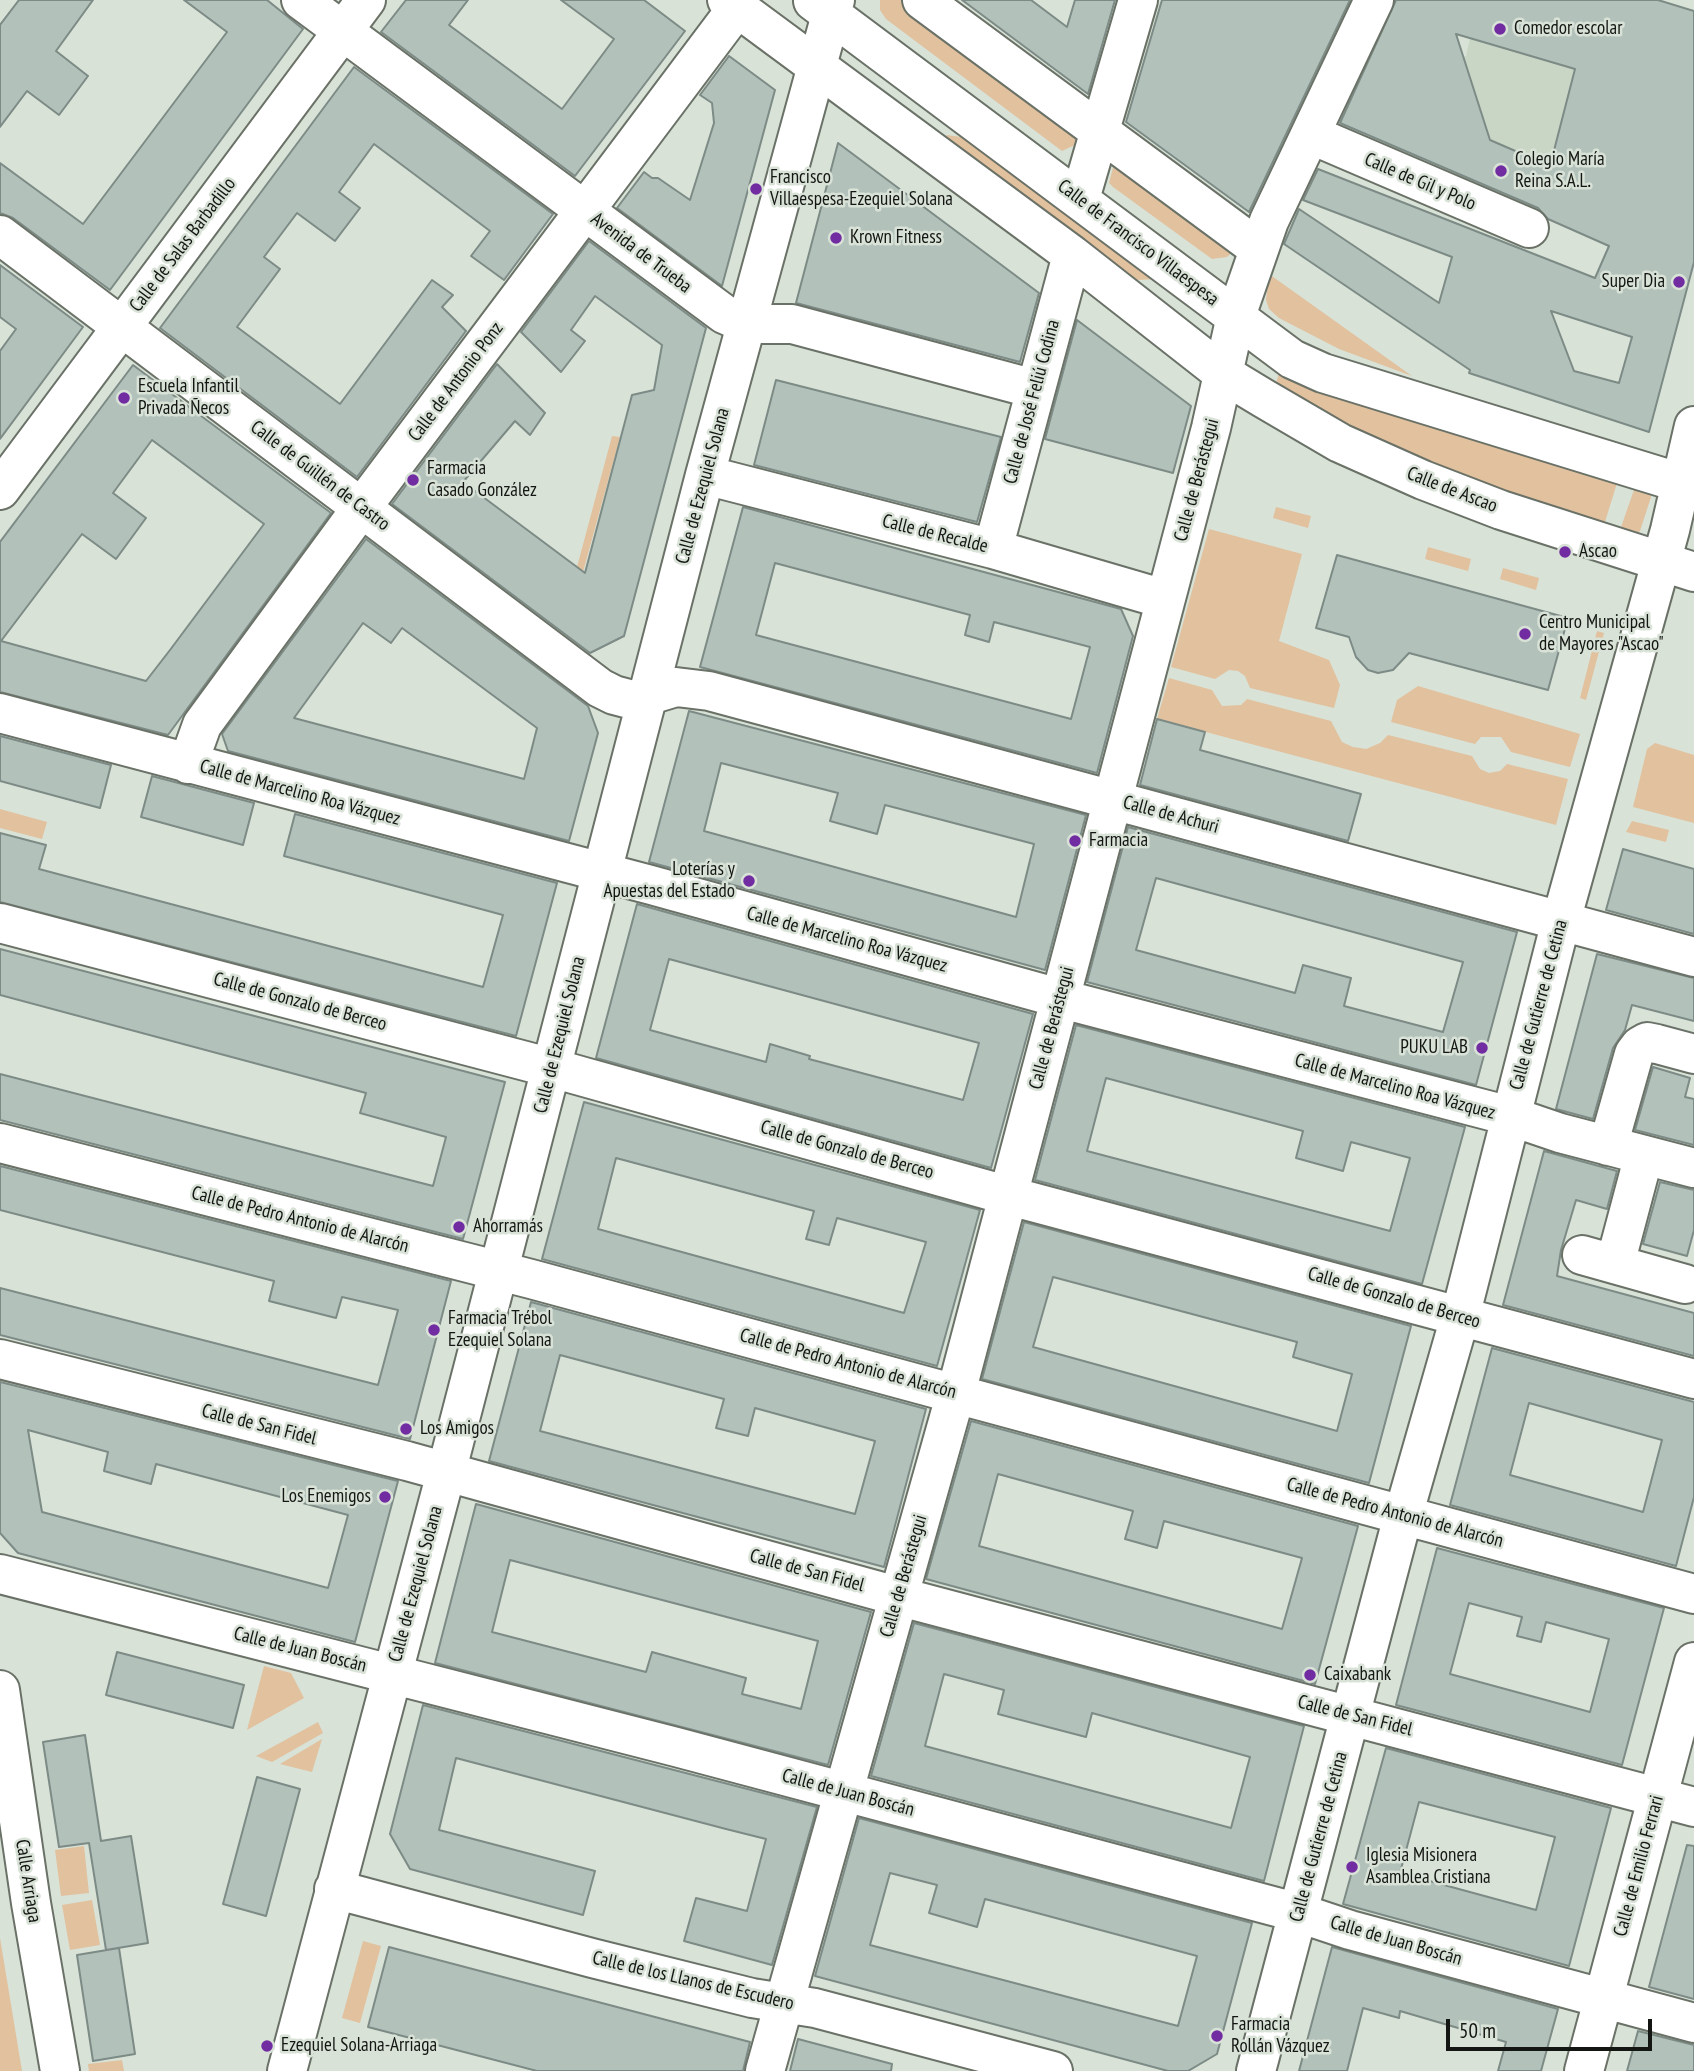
<!DOCTYPE html>
<html>
<head>
<meta charset="utf-8">
<style>
  body { margin:0 }
  #map { position:relative; width:1694px; height:2071px; overflow:hidden; background:#d9e2d7; font-family:"PT Sans Narrow",sans-serif }
  canvas { display:block }
  .scale { position:absolute; left:1446px; top:2019px; width:206px; height:32px; box-sizing:border-box; border:4px solid #131612; border-top:0; padding-left:9px; font-size:21px; line-height:24px; white-space:nowrap; color:#131612; -webkit-text-stroke:5px #d9e2d7; paint-order:stroke }
</style>
</head>
<body>
<div id="map">
<canvas width="1694" height="2071"></canvas>
<div class="scale">50 m</div>
</div>
<script>
const c = document.querySelector('canvas').getContext('2d');
c.lineJoin = 'round';
function fillPath(path, color) { c.fillStyle = color; c.fill(path, 'evenodd'); }
const toPath = rows => new Path2D(rows.map(r => 'M' + r).join(''));
function trace(path, color, width, dash) { c.strokeStyle = color; c.lineWidth = width; c.lineCap = dash ? 'butt' : 'round'; c.setLineDash(dash || []); c.stroke(path); }
function write(font, color, halo, rows, align = 'center') {
  c.font = font + ' "PT Sans Narrow",sans-serif'; c.lineWidth = 5; c.setLineDash([]); c.textBaseline = 'middle'; c.strokeStyle = halo; c.fillStyle = color; for (const [text, x, y, turn = 0] of rows) {
    c.save(); c.translate(x, y); c.rotate((+turn || 0) * Math.PI / 180); c.textAlign = isNaN(turn) ? turn : align; if (halo) c.strokeText(text, 0, 0); c.fillText(text, 0, 0); c.restore();
  }
}
const built = toPath([
  [1470,38,1575,69,1537,214,1451,176,1481,111,1463,57,1466,56]
]);
const green = toPath([
  [880,0,904,0,1080,127,1075,145,1062,151,886,19,880,10],
  [947,135,968,138,1156,279,1137,280,945,138],
  [1115,160,1233,251,1227,257,1212,259,1113,187,1109,183],
  [1269,274,1412,376,1339,349,1279,318,1269,309,1266,300],
  [1281,367,1618,480,1604,525,1475,483,1373,440,1276,383],
  [612,436,620,437,583,572,577,567],
  [1636,484,1650,492,1651,497,1640,531,1636,534,1620,530],
  [1276,507,1311,516,1308,528,1273,518],
  [1209,529,1302,554,1279,641,1329,660,1340,685,1334,708,1250,688,1245,676,1238,671,1229,670,1215,679,1171,667],
  [1428,547,1471,559,1468,571,1425,559],
  [1503,568,1539,578,1536,590,1500,579],
  [1597,631,1604,633,1586,700,1580,698],
  [1169,678,1212,690,1222,706,1241,705,1247,699,1331,721,1342,742,1353,747,1366,749,1380,743,1388,735,1472,756,1480,769,1489,773,1500,771,1507,764,1568,779,1556,825,1157,719],
  [1418,686,1580,734,1570,767,1511,752,1501,737,1481,737,1475,744,1391,722,1397,700],
  [1655,743,1694,755,1694,823,1633,807,1647,749],
  [0,809,47,822,42,839,0,828],
  [1632,821,1669,830,1666,842,1626,832],
  [264,1666,291,1673,304,1698,247,1730],
  [318,1722,323,1733,272,1762,256,1756],
  [322,1739,312,1772,280,1764],
  [84,1846,89,1893,61,1896,55,1850],
  [92,1900,100,1945,70,1950,62,1905],
  [0,1938,22,2071,0,2071],
  [363,1941,381,1946,360,2023,342,2018],
  [122,2060,124,2071,89,2071,88,2064]
]);
const building = toPath([
  [19,0,93,0,56,51,88,76,59,115,27,91,0,127,0,25,19,0],
  [184,0,267,0,303,29,110,290,13,218,0,213,0,163,83,224,227,32,184,0],
  [406,0,468,0,449,25,562,109,614,39,561,0,644,0,685,31,575,176,381,32,406,0],
  [962,0,1031,0,1067,27,1075,0,1115,0,1088,94,962,0],
  [1162,0,1350,0,1249,212,1126,122,1162,0],
  [1396,0,1658,0,1694,11,1694,262,1649,432,1469,373,1470,370,1284,244,1299,209,1439,303,1452,257,1303,200,1318,169,1595,278,1609,246,1548,219,1538,208,1340,123,1396,0],
  [1456,34,1575,69,1550,166,1490,140,1456,34],
  [1551,311,1632,337,1619,383,1574,371,1551,311],
  [729,56,775,90,722,286,617,208,644,172,652,178,658,178,690,200,714,123,712,103,700,95,729,56],
  [354,67,553,214,504,280,471,256,490,231,374,144,339,192,360,208,335,241,297,213,264,257,280,269,237,327,340,404,432,280,453,295,442,307,466,331,357,477,160,328,354,67],
  [838,143,1039,293,1020,362,796,303,838,143],
  [589,241,706,328,624,636,590,653,392,504,497,364,545,413,530,435,515,421,463,482,585,573,632,395,654,390,662,345,595,296,571,330,585,341,561,372,521,332,589,241],
  [0,265,83,327,0,439,0,351,16,329,0,317,0,265],
  [1077,320,1191,406,1173,473,1045,439,1077,320],
  [133,365,331,513,168,735,0,692,0,542,133,365],
  [152,440,264,524,170,650,146,681,1,641,82,534,116,559,146,518,113,493,152,440],
  [776,380,1001,437,977,522,754,465,776,380],
  [743,507,1121,609,1133,636,1097,773,700,667,743,507],
  [775,563,970,615,965,635,989,642,994,622,1090,647,1071,719,756,635,775,563],
  [366,539,588,706,598,733,569,841,228,751,222,734,366,539],
  [363,623,391,643,402,628,537,728,524,779,294,718,363,623],
  [1337,555,1568,618,1548,690,1409,653,1393,670,1378,673,1368,670,1356,657,1349,637,1316,628,1337,555],
  [689,711,1086,815,1045,970,649,862,689,711],
  [721,763,838,793,830,821,877,834,885,805,1034,844,1016,917,704,831,721,763],
  [1157,719,1205,732,1200,750,1361,794,1348,841,1140,785,1157,719],
  [0,736,111,765,100,808,0,781,0,736],
  [152,776,254,803,243,845,141,817,152,776],
  [295,814,557,883,516,1036,0,902,0,833,46,845,39,869,483,987,503,915,284,856,295,814],
  [1128,827,1517,932,1476,1085,1087,982,1128,827],
  [1156,878,1463,962,1443,1032,1344,1006,1351,978,1303,965,1295,993,1136,950,1156,878],
  [1623,849,1694,869,1694,934,1606,910,1623,849],
  [637,904,1033,1014,991,1168,596,1058,637,904],
  [669,959,979,1043,963,1100,809,1059,810,1056,770,1044,766,1062,650,1030,669,959],
  [0,949,505,1082,463,1239,0,1120,0,1074,433,1186,446,1137,360,1113,366,1093,0,995,0,949],
  [1597,954,1694,978,1694,1021,1632,1005,1625,1030,1613,1048,1593,1119,1556,1109,1597,954],
  [1076,1025,1465,1127,1422,1284,1035,1180,1076,1025],
  [1106,1078,1303,1131,1296,1158,1343,1171,1351,1142,1410,1158,1390,1231,1087,1151,1106,1078],
  [1653,1067,1690,1078,1685,1097,1694,1099,1694,1145,1635,1130,1653,1067],
  [584,1102,980,1210,937,1366,542,1259,584,1102],
  [616,1158,814,1211,806,1239,829,1245,837,1218,926,1242,904,1313,598,1229,616,1158],
  [1544,1151,1617,1171,1607,1209,1576,1200,1561,1250,1557,1276,1694,1313,1694,1356,1503,1305,1544,1151],
  [0,1166,451,1281,410,1439,0,1335,0,1288,378,1385,398,1310,342,1297,336,1318,269,1301,274,1281,0,1210,0,1166],
  [1660,1182,1694,1190,1694,1230,1687,1256,1643,1244,1660,1182],
  [1024,1222,1411,1326,1369,1483,982,1379,1024,1222],
  [1053,1277,1297,1342,1293,1357,1352,1374,1337,1431,1033,1347,1053,1277],
  [531,1302,926,1409,884,1567,489,1461,531,1302],
  [560,1355,724,1399,716,1428,748,1436,755,1408,875,1441,855,1514,540,1431,560,1355],
  [1492,1348,1694,1402,1694,1497,1676,1566,1450,1505,1492,1348],
  [1529,1403,1662,1440,1643,1512,1510,1475,1529,1403],
  [0,1382,398,1481,355,1642,18,1553,0,1533,0,1382],
  [28,1430,108,1452,104,1471,151,1484,156,1464,348,1515,328,1588,42,1512,28,1430],
  [971,1421,1358,1526,1315,1684,926,1579,971,1421],
  [998,1474,1133,1511,1125,1539,1157,1548,1164,1521,1302,1558,1282,1629,979,1546,998,1474],
  [476,1504,871,1612,828,1765,435,1663,476,1504],
  [510,1560,818,1641,801,1709,742,1694,746,1678,652,1652,646,1672,492,1632,510,1560],
  [1437,1548,1664,1608,1622,1765,1396,1705,1437,1548],
  [1469,1603,1522,1617,1517,1636,1541,1642,1546,1622,1609,1639,1590,1712,1450,1674,1469,1603],
  [914,1623,1304,1726,1264,1881,871,1776,914,1623],
  [944,1674,1004,1690,998,1714,1086,1737,1092,1713,1250,1757,1231,1828,925,1746,944,1674],
  [117,1652,244,1685,233,1728,106,1695,117,1652],
  [423,1705,817,1807,772,1965,684,1941,696,1898,747,1911,766,1839,726,1829,456,1758,439,1830,595,1871,583,1915,410,1869,390,1834,423,1705],
  [85,1735,101,1841,131,1836,148,1943,106,1950,89,1843,59,1847,43,1742,85,1735],
  [1386,1748,1611,1808,1569,1966,1343,1904,1386,1748],
  [1419,1802,1555,1837,1536,1910,1400,1873,1419,1802],
  [257,1777,300,1789,266,1916,223,1904,257,1777],
  [859,1818,1252,1923,1217,2054,1188,2071,1168,2071,815,1976,859,1818],
  [890,1873,937,1885,929,1913,977,1927,985,1899,1197,1956,1178,2026,870,1945,890,1873],
  [1687,1845,1694,1846,1694,1999,1649,1987,1687,1845],
  [389,1947,750,2042,743,2071,537,2071,368,2027,389,1947],
  [1332,1947,1558,2009,1541,2071,1498,2071,1506,2042,1400,2011,1399,2018,1363,2008,1347,2071,1299,2071,1332,1947],
  [119,1948,135,2054,93,2061,77,1955,119,1948],
  [1638,2031,1694,2045,1694,2071,1627,2071,1638,2031],
  [798,2039,892,2064,891,2071,790,2071,798,2039]
]);
const minor = toPath([
  [301,0,724,314,747,324,792,324,1035,389],
  [727,0,1072,255,1225,375,1263,398,1340,443,1423,480,1501,510,1694,572],
  [922,0,1259,249],
  [813,1,1292,359,1323,373,1694,487],
  [1312,135,1529,228],
  [1080,199,1138,0],
  [0,235,600,688,614,695,633,700,676,687,709,691,1694,957],
  [705,475,993,549,1164,599],
  [0,490,366,0],
  [993,549,1072,255],
  [0,713,651,885,1077,1003,1510,1116,1560,1133,1694,1168],
  [188,764,202,725,362,507,737,8],
  [0,923,552,1068,1006,1195,1694,1379],
  [0,1143,531,1279,1694,1594],
  [1608,1146,1634,1054,1640,1046,1647,1042,1657,1044,1694,1054],
  [1582,1255,1685,1284],
  [1615,1264,1644,1155],
  [0,1359,407,1461,897,1596,1694,1807],
  [0,1574,676,1747,1299,1913,1350,1930,1694,2023],
  [0,1690,31,1903,60,2071],
  [334,1889,592,1958,752,1998,815,2008,1053,2071],
  [287,2071,446,1473,705,475,835,0],
  [765,2071,956,1393,1211,428,1236,316,1269,221,1374,0],
  [1256,2071,1403,1516,1460,1317,1561,921,1670,530,1694,426],
  [1584,2071,1694,1662]
]);
const markers = [
  [1500,29,7,"#712ca1"],
  [1501,171,7,"#712ca1"],
  [756,189,7,"#712ca1"],
  [836,238,7,"#712ca1"],
  [1679,282,7,"#712ca1"],
  [124,398,7,"#712ca1"],
  [413,480,7,"#712ca1"],
  [1565,552,7,"#712ca1"],
  [1525,634,7,"#712ca1"],
  [1075,841,7,"#712ca1"],
  [749,881,7,"#712ca1"],
  [1482,1048,7,"#712ca1"],
  [459,1227,7,"#712ca1"],
  [434,1330,7,"#712ca1"],
  [406,1429,7,"#712ca1"],
  [385,1497,7,"#712ca1"],
  [1310,1675,7,"#712ca1"],
  [1352,1867,7,"#712ca1"],
  [1217,2036,7,"#712ca1"],
  [267,2046,7,"#712ca1"]
];
const poiNames = [
  ["Comedor escolar",1514,29],
  ["Colegio María",1515,160],
  ["Reina S.A.L.",1515,182],
  ["Francisco",770,178],
  ["Villaespesa-Ezequiel Solana",770,200],
  ["Krown Fitness",850,238],
  ["Super Dia",1665,282,"right"],
  ["Escuela Infantil",138,387],
  ["Privada Ñecos",138,409],
  ["Farmacia",427,469],
  ["Casado González",427,491],
  ["Ascao",1579,552],
  ["Centro Municipal",1539,623],
  ["de Mayores \"Ascao\"",1539,645],
  ["Farmacia",1089,841],
  ["Loterías y",735,870,"right"],
  ["Apuestas del Estado",735,892,"right"],
  ["PUKU LAB",1468,1048,"right"],
  ["Ahorramás",473,1227],
  ["Farmacia Trébol",448,1319],
  ["Ezequiel Solana",448,1341],
  ["Los Amigos",420,1429],
  ["Los Enemigos",371,1497,"right"],
  ["Caixabank",1324,1675],
  ["Iglesia Misionera",1366,1856],
  ["Asamblea Cristiana",1366,1878],
  ["Farmacia",1231,2025],
  ["Rollán Vázquez",1231,2047],
  ["Ezequiel Solana-Arriaga",281,2046]
];
const streetNames = [
  ["Calle de Gil y Polo",1420,182,23],
  ["Calle de Francisco Villaespesa",1138,243,37],
  ["Calle de Salas Barbadillo",183,245,-53],
  ["Avenida de Trueba",641,253,37],
  ["Calle de Antonio Ponz",456,382,-53],
  ["Calle de José Feliú Codina",1032,402,-75],
  ["Calle de Guillén de Castro",320,476,37],
  ["Calle de Berástegui",1197,480,-75],
  ["Calle de Ezequiel Solana",703,486,-75],
  ["Calle de Ascao",1452,490,21],
  ["Calle de Recalde",935,534,14],
  ["Calle de Marcelino Roa Vázquez",300,793,15],
  ["Calle de Achuri",1171,815,15],
  ["Calle de Marcelino Roa Vázquez",847,940,15],
  ["Calle de Gonzalo de Berceo",300,1002,15],
  ["Calle de Gutierre de Cetina",1539,1005,-75],
  ["Calle de Berástegui",1052,1028,-75],
  ["Calle de Ezequiel Solana",560,1035,-76],
  ["Calle de Marcelino Roa Vázquez",1395,1087,15],
  ["Calle de Gonzalo de Berceo",847,1150,15],
  ["Calle de Pedro Antonio de Alarcón",300,1220,14],
  ["Calle de Gonzalo de Berceo",1394,1298,16],
  ["Calle de Pedro Antonio de Alarcón",848,1364,15],
  ["Calle de San Fidel",259,1425,14],
  ["Calle de Pedro Antonio de Alarcón",1395,1513,15],
  ["Calle de San Fidel",807,1571,15],
  ["Calle de Berástegui",904,1576,-74],
  ["Calle de Ezequiel Solana",416,1584,-75],
  ["Calle de Juan Boscán",300,1650,14],
  ["Calle de San Fidel",1355,1716,14],
  ["Calle de Juan Boscán",848,1793,15],
  ["Calle de Gutierre de Cetina",1319,1837,-75],
  ["Calle de Emilio Ferrari",1639,1866,-75],
  ["Calle Arriaga",28,1881,81],
  ["Calle de Juan Boscán",1396,1941,16],
  ["Calle de los Llanos de Escudero",693,1981,13]
];
fillPath(built, '#cad6c5');
fillPath(green, '#e1c19e');
fillPath(building, '#b3c1bb');
trace(building, '#7d8b86', 2);
trace(minor, '#6a7167', 42);
trace(minor, '#fff', 38);
for (const [x, y, r, color] of markers) { const dot = new Path2D(); dot.arc(x, y, r, 0, 2 * Math.PI); c.fillStyle = color; c.fill(dot); trace(dot, '#d9e2d7', 2.5); }
write('19px', '#131612', '#d9e2d7', poiNames, 'left');
write('19px', '#131612', '#d9e2d7', streetNames);
</script>
</body>
</html>
